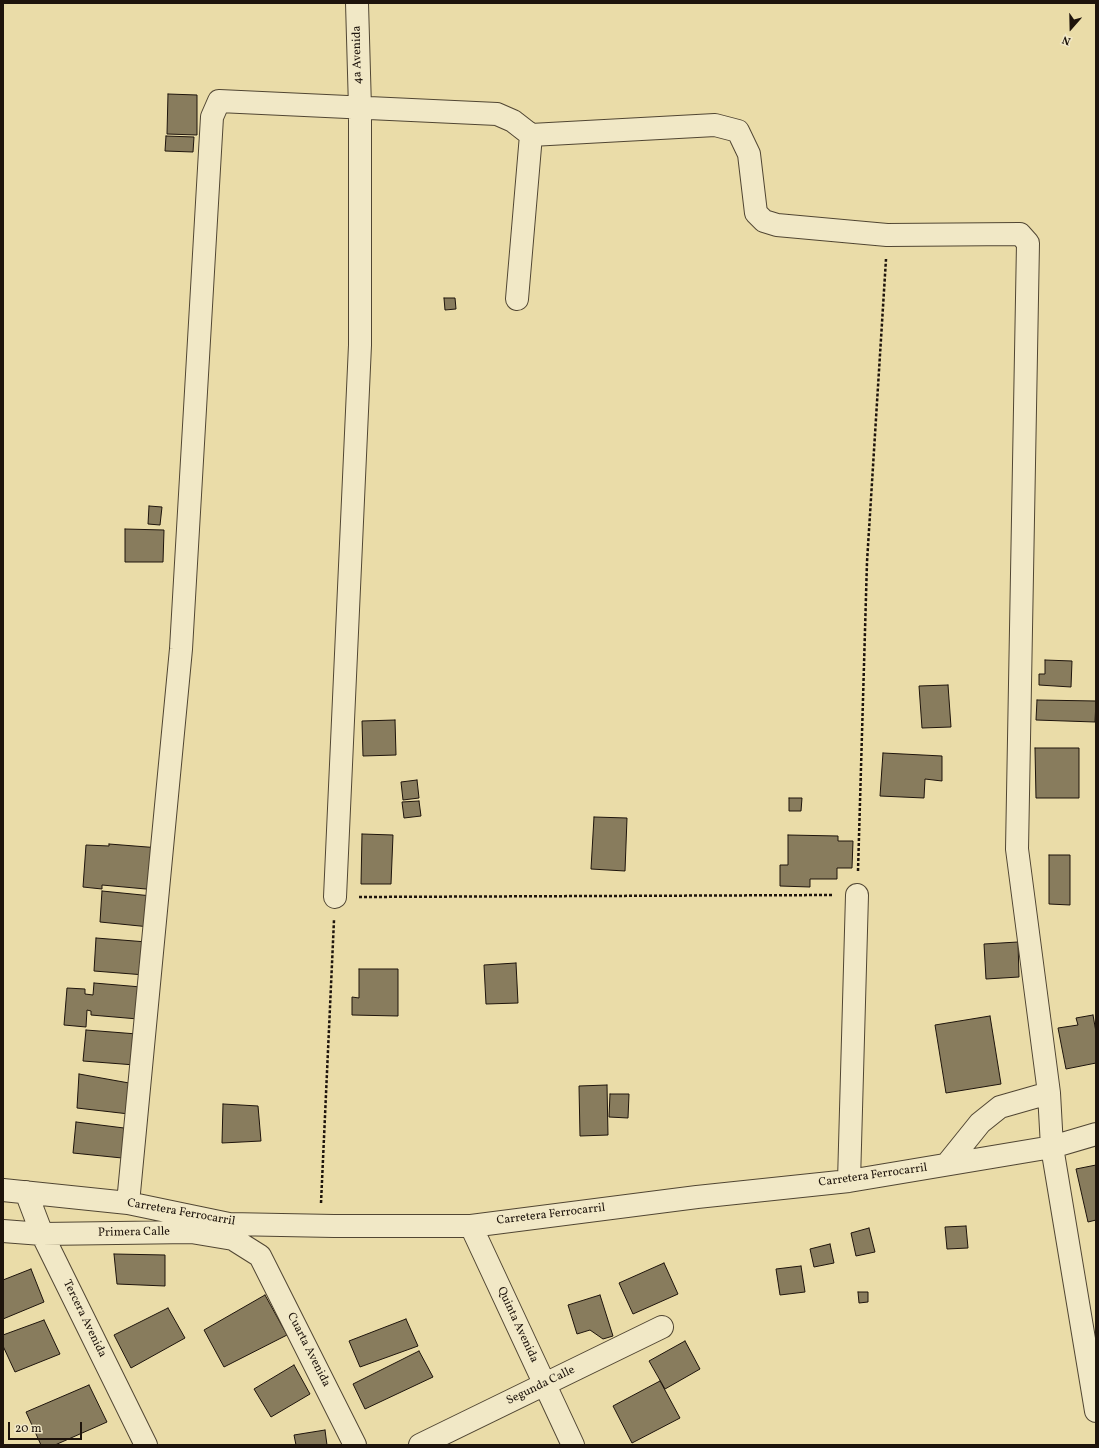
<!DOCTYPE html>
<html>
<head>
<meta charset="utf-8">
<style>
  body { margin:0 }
  #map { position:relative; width:1099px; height:1448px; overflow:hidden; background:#eadca8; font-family:Vollkorn,serif }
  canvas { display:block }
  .frame { position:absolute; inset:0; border:4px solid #1e140c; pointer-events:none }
  .north { position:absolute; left:1051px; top:8px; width:40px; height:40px; -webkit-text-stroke:3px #f1e8c6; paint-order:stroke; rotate:200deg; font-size:11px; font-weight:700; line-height:16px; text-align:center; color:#1e140c }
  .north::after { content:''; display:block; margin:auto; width:14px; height:18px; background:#1e140c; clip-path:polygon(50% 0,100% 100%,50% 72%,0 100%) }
  .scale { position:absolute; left:8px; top:1422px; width:74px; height:18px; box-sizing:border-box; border:2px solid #1e140c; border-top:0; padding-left:5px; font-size:12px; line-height:14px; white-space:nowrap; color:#1e140c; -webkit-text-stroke:3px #f1e8c6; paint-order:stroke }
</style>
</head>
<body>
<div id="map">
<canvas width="1099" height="1448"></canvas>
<div class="frame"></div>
<div class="north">N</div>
<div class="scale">20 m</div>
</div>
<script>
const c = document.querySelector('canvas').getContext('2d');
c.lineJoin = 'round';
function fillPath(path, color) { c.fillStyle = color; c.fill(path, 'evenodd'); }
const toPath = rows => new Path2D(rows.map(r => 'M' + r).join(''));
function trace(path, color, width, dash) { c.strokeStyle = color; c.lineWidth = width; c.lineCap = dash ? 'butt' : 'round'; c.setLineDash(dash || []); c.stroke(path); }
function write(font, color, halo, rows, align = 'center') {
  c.font = font + ' Vollkorn,serif'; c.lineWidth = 3; c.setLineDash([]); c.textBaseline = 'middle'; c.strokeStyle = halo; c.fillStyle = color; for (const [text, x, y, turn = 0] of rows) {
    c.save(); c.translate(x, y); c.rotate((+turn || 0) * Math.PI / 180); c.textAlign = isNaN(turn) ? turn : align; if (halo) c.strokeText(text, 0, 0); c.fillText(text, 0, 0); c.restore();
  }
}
const building = toPath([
  [168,94,197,95,197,135,167,134,168,94],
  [166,136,194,137,193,152,165,151,166,136],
  [444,298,455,298,456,309,445,310,444,298],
  [149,506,162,507,160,525,148,524,149,506],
  [125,529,164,530,163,562,125,562,125,529],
  [1045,660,1072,661,1071,687,1039,685,1039,674,1045,674,1045,660],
  [948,685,951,727,922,728,919,686,948,685],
  [1037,700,1096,701,1095,722,1036,720,1037,700],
  [395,720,396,755,363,756,362,721,395,720],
  [1035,748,1079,748,1079,798,1036,798,1035,748],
  [883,753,942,756,942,781,925,779,924,798,880,796,883,753],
  [417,780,419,798,403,800,401,782,417,780],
  [789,798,802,798,801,811,789,811,789,798],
  [419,801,421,816,404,818,402,802,419,801],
  [594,817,627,818,625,871,591,869,594,817],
  [362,834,393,835,391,884,361,884,362,834],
  [788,835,838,836,838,841,853,841,852,868,837,868,837,879,810,879,810,887,780,886,780,865,788,865,788,835],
  [109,844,160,848,157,890,102,885,102,889,83,887,86,845,109,846,109,844],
  [1049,855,1070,855,1070,905,1049,904,1049,855],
  [102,891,152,896,150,927,100,922,102,891],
  [96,938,147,942,145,975,94,971,96,938],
  [1018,942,1019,977,986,979,984,944,1018,942],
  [516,963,518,1003,486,1004,484,965,516,963],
  [359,969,398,969,398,1016,352,1015,352,997,359,998,359,969],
  [94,983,141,987,138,1019,91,1015,91,1011,87,1010,86,1027,64,1025,67,988,85,989,85,994,93,995,94,983],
  [1093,1015,1096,1032,1096,1063,1066,1069,1058,1028,1078,1025,1076,1018,1093,1015],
  [990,1016,1001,1084,946,1093,935,1025,990,1016],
  [86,1030,137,1034,135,1065,83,1061,86,1030],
  [79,1074,129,1083,129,1114,77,1108,79,1074],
  [607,1085,608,1135,580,1136,579,1086,607,1085],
  [610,1094,629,1094,628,1118,609,1117,610,1094],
  [223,1104,258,1106,261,1141,222,1143,223,1104],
  [76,1122,124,1128,122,1158,73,1153,76,1122],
  [1096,1165,1096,1220,1088,1222,1076,1169,1096,1165],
  [966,1226,968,1248,947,1249,945,1227,966,1226],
  [869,1228,875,1252,856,1256,851,1233,869,1228],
  [830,1244,834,1263,814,1267,810,1249,830,1244],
  [114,1254,165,1255,165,1286,117,1284,114,1254],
  [664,1263,678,1294,633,1314,619,1283,664,1263],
  [801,1266,805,1292,780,1295,776,1269,801,1266],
  [31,1269,44,1302,3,1319,3,1280,31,1269],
  [858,1292,868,1292,868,1302,859,1303,858,1292],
  [265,1295,287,1335,224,1367,204,1330,265,1295],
  [600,1295,613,1336,603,1339,590,1330,577,1334,568,1305,600,1295],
  [168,1308,185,1338,131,1368,114,1335,168,1308],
  [406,1319,418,1346,360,1367,349,1341,406,1319],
  [44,1320,60,1354,15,1372,3,1346,3,1335,44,1320],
  [685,1341,700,1369,665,1389,649,1361,685,1341],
  [419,1351,433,1377,365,1409,353,1384,419,1351],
  [294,1365,310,1394,271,1417,254,1389,294,1365],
  [660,1381,680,1418,632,1443,613,1406,660,1381],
  [89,1385,107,1422,55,1445,41,1445,26,1412,89,1385],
  [325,1430,327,1445,296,1445,294,1435,325,1430]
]);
const path = toPath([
  [858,871,867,562,886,259],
  [359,897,834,895],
  [321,1203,334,920]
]);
const street = toPath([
  [517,299,531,135],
  [335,897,360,345,360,108,357,3],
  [947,1164,980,1123,1000,1107,1049,1093],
  [849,1181,857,895],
  [3,1190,128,1203,229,1224,334,1226,471,1226,697,1197,849,1181,1052,1147,1096,1134],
  [26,1192,42,1234,146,1445],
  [128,1203,181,649,212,117,219,101,497,114,513,121,531,135,715,125,738,131,749,154,756,213,764,221,777,225,887,235,1020,234,1028,243,1017,849,1049,1093,1052,1147,1096,1411],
  [471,1226,573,1445],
  [3,1231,42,1234,191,1232,233,1239,260,1256,355,1445],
  [420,1445,662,1327]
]);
const streetNames = [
  ["4a Avenida",358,55,-91],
  ["Carretera Ferrocarril",873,1176,-8],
  ["Carretera Ferrocarril",181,1213,10],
  ["Carretera Ferrocarril",551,1215,-7],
  ["Primera Calle",134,1233,-1],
  ["Tercera Avenida",84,1319,64],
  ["Quinta Avenida",517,1325,65],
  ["Cuarta Avenida",308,1350,63],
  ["Segunda Calle",541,1386,-26]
];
fillPath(building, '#887c5d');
trace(building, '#1e140c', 1);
trace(street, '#514633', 24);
trace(path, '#1e140c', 2.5, [3, 2]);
trace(street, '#f1e8c6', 22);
write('12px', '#1e140c', '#f1e8c6', streetNames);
</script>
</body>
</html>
